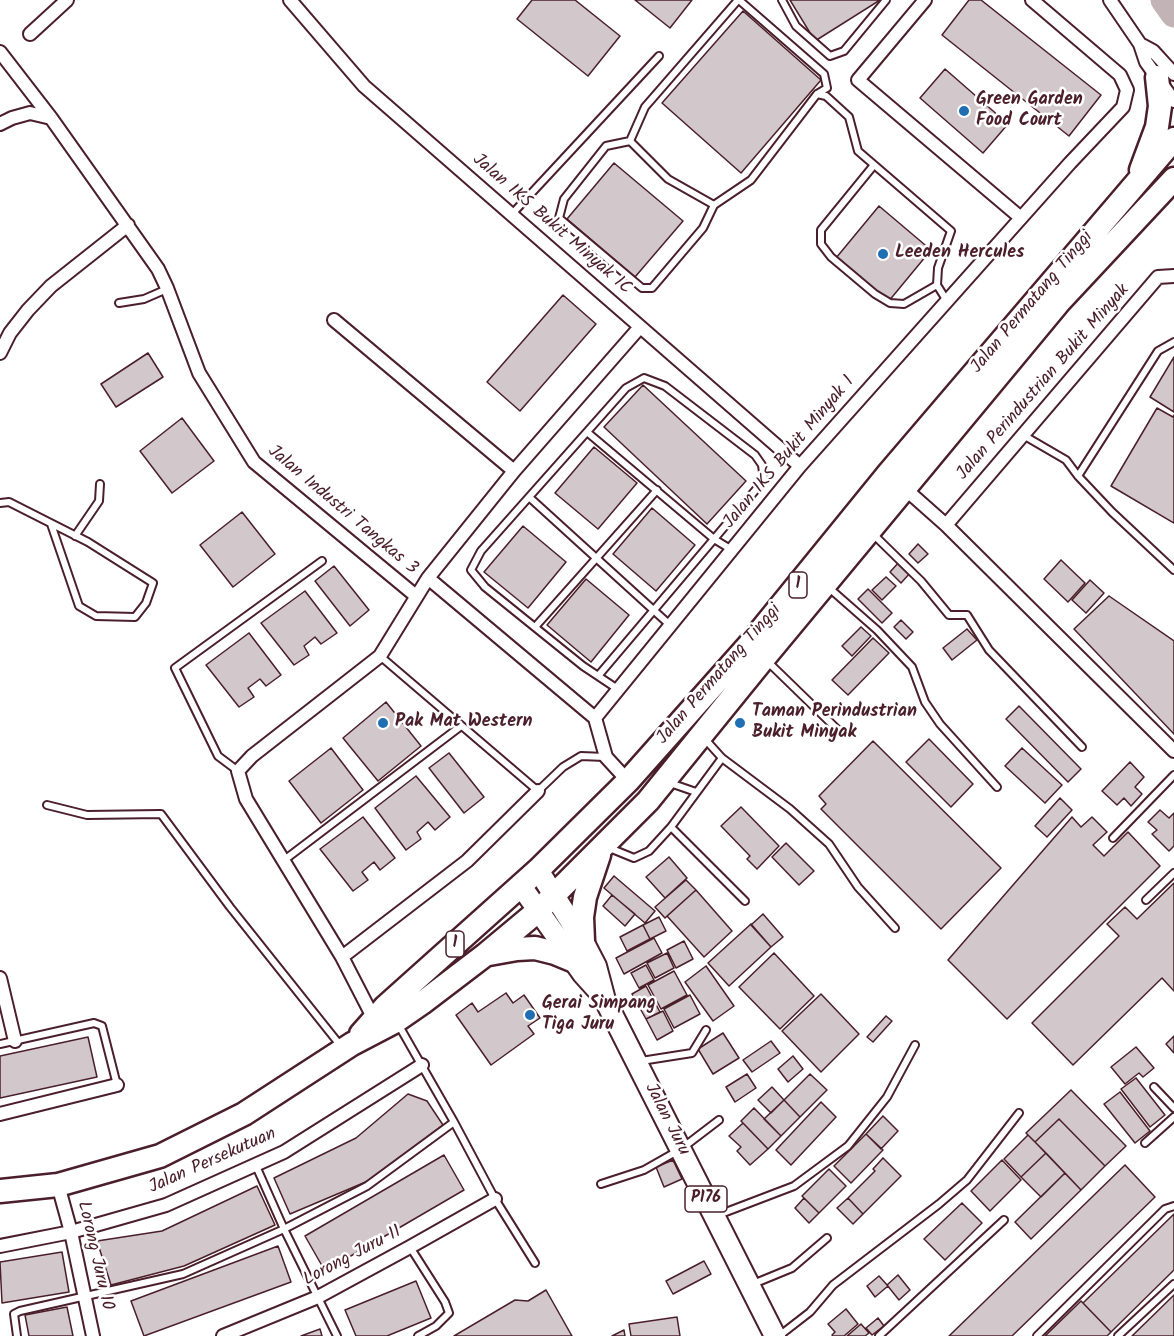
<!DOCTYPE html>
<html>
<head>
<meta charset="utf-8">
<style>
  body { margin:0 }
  canvas { display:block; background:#fff }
</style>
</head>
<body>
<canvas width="1174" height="1336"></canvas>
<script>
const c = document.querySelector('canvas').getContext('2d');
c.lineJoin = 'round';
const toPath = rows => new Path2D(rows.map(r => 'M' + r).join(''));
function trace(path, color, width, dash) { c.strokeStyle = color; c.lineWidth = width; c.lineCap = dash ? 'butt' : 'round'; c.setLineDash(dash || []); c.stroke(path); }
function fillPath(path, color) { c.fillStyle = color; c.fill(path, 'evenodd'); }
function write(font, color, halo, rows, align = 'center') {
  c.font = font + ' Kalam,sans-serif'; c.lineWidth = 5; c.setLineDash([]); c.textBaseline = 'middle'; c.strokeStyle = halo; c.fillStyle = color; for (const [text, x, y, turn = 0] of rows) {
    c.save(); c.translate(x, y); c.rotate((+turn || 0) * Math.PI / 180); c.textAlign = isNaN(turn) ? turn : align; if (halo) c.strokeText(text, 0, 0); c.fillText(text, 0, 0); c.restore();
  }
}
const river = toPath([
  [1164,0,1174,14]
]);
const building = toPath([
  [532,0,575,0,620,36,588,76,517,19,532,0],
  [635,0,692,0,670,28,635,0],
  [790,0,880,0,815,41,790,0],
  [969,0,981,0,1101,95,1069,136,942,35,969,0],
  [743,11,821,80,741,173,662,103,743,11],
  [945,69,1008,124,983,153,920,98,945,69],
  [614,163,683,221,635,277,567,219,614,163],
  [879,206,931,250,888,302,836,258,879,206],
  [563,295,596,324,520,411,487,382,563,295],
  [148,353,163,377,116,407,101,384,148,353],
  [1174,357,1174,412,1150,397,1174,357],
  [643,385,746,481,707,524,604,427,643,385],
  [1157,408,1173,417,1174,415,1174,523,1111,486,1157,408],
  [182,418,214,461,172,493,140,451,182,418],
  [594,447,637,483,598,529,555,493,594,447],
  [652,508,695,545,656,591,613,554,652,508],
  [242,512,275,554,233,587,200,545,242,512],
  [523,526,566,562,528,608,484,572,523,526],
  [918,544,928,554,918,563,909,554,918,544],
  [1061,560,1085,583,1068,602,1044,579,1061,560],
  [900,561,911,572,901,583,890,572,900,561],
  [334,566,369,610,350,626,315,581,334,566],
  [886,577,896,586,882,600,872,590,886,577],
  [586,579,629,615,591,662,547,625,586,579],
  [1090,580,1104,593,1086,613,1072,600,1090,580],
  [868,589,892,613,882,623,858,599,868,589],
  [305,591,337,633,321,644,315,637,304,646,309,655,294,665,261,623,305,591],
  [1109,596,1174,641,1174,734,1074,629,1109,596],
  [901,620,913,632,906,639,894,627,901,620],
  [861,627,871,636,852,656,842,646,861,627],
  [967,629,977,640,952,660,943,648,967,629],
  [249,633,281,675,266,686,260,679,248,688,254,697,239,707,206,665,249,633],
  [873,638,889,653,848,695,832,680,873,638],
  [386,702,421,746,378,781,343,738,386,702],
  [1019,706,1081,769,1068,782,1006,719,1019,706],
  [929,739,973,784,951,807,906,762,929,739],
  [873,741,1001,868,941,929,821,809,826,804,819,796,873,741],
  [331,748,363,790,321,823,289,781,331,748],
  [1022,748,1062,785,1045,803,1005,766,1022,748],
  [449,753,484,797,464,813,429,768,449,753],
  [1130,762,1144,777,1135,787,1142,794,1131,806,1124,798,1117,805,1102,791,1130,762],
  [416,776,450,817,435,830,428,822,417,832,421,839,406,850,375,808,416,776],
  [1060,798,1072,810,1047,837,1035,826,1060,798],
  [741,807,779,846,757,869,747,859,750,856,721,826,741,807],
  [1160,810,1169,818,1174,813,1174,846,1169,851,1152,834,1157,830,1148,822,1160,810],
  [363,817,395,858,380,870,374,862,362,872,368,880,353,891,320,849,363,817],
  [1072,817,1081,827,1092,817,1107,832,1093,845,1104,856,1128,832,1160,866,1007,1019,948,960,1072,817],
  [786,843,814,871,799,885,772,857,786,843],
  [669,857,687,878,665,898,646,877,669,857],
  [614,876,655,911,645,923,604,888,614,876],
  [686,880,696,890,665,918,655,907,686,880],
  [1174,883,1174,991,1162,978,1073,1065,1032,1023,1119,936,1107,924,1125,907,1137,919,1174,883],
  [696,890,732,931,704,957,667,916,696,890],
  [612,895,635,914,625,926,603,906,612,895],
  [763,914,783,937,771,947,751,925,763,914],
  [659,917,666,931,650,939,643,925,659,917],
  [751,924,771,947,729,986,708,963,751,924],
  [643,925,650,939,627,951,620,937,643,925],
  [654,938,662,953,624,974,616,958,654,938],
  [684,941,693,959,676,968,667,950,684,941],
  [667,953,674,968,655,978,647,963,667,953],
  [774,953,814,996,780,1029,739,987,774,953],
  [646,965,654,980,639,988,631,973,646,965],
  [706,966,734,1006,713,1021,685,982,706,966],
  [674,971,687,995,661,1009,648,985,674,971],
  [646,986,660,1012,646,1019,632,994,646,986],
  [506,993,513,1003,524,995,540,1018,528,1026,534,1034,491,1065,456,1015,472,1003,478,1012,506,993],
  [821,994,859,1034,821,1072,782,1031,821,994],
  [690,995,700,1014,674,1028,664,1009,690,995],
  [663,1011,673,1031,657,1040,646,1019,663,1011],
  [886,1016,892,1021,873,1042,867,1037,886,1016],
  [723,1033,739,1058,713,1074,698,1049,723,1033],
  [1174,1036,1174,1053,1166,1044,1174,1036],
  [88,1037,97,1077,0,1098,0,1056,88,1037],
  [771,1041,780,1053,752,1072,743,1060,771,1041],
  [1136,1047,1154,1068,1143,1077,1139,1073,1125,1084,1111,1067,1136,1047],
  [793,1056,803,1069,788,1082,778,1069,793,1056],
  [747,1074,756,1088,735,1102,726,1087,747,1074],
  [810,1074,827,1090,800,1117,784,1100,810,1074],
  [1136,1078,1165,1115,1150,1127,1121,1089,1136,1078],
  [772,1087,784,1100,771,1113,758,1100,772,1087],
  [1071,1090,1126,1146,1105,1166,1059,1119,1035,1142,1026,1133,1071,1090],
  [1120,1092,1150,1131,1135,1143,1104,1104,1120,1092],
  [408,1094,427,1101,443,1125,368,1181,290,1214,274,1178,356,1138,408,1094],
  [784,1100,800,1117,781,1136,764,1119,784,1100],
  [821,1102,836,1117,791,1165,776,1150,821,1102],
  [754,1108,781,1136,768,1149,741,1121,754,1108],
  [883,1116,898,1131,881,1149,866,1134,883,1116],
  [1059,1119,1105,1166,1081,1190,1035,1142,1059,1119],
  [743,1123,768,1149,750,1165,737,1151,741,1147,729,1136,743,1123],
  [866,1134,883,1150,851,1183,834,1166,866,1134],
  [1028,1135,1046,1153,1021,1177,1004,1159,1028,1135],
  [1046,1153,1065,1173,1041,1197,1021,1177,1046,1153],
  [444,1155,464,1190,325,1271,305,1236,444,1155],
  [883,1158,901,1176,863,1214,848,1198,875,1171,873,1169,883,1158],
  [673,1160,682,1179,664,1187,656,1167,673,1160],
  [1002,1160,1021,1180,990,1211,971,1191,1002,1160],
  [1125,1165,1155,1197,1012,1336,949,1336,1125,1165],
  [829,1169,846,1186,819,1213,802,1196,829,1169],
  [1065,1173,1081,1190,1031,1239,1015,1222,1065,1173],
  [257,1186,275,1225,184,1266,111,1285,97,1241,162,1231,257,1186],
  [804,1198,819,1213,809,1223,795,1208,804,1198],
  [848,1198,863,1214,853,1224,837,1208,848,1198],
  [962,1203,982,1223,945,1260,924,1239,962,1203],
  [1174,1214,1174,1270,1111,1332,1083,1303,1174,1214],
  [278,1246,291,1282,144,1336,131,1301,278,1246],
  [62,1252,69,1292,2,1303,0,1262,62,1252],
  [704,1261,711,1274,673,1294,666,1281,704,1261],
  [898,1275,910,1290,899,1300,887,1285,898,1275],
  [879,1276,888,1286,875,1297,867,1286,879,1276],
  [416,1281,431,1318,387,1336,356,1336,345,1310,416,1281],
  [546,1290,572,1336,454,1336,515,1300,528,1301,546,1290],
  [1174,1295,1174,1336,1132,1336,1174,1295],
  [1081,1301,1111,1332,1107,1336,1045,1336,1081,1301],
  [67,1307,73,1336,29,1336,25,1315,67,1307],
  [846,1309,858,1324,844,1336,833,1336,832,1335,835,1332,828,1324,846,1309],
  [677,1317,680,1336,631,1336,629,1324,677,1317],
  [878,1318,884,1326,872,1335,866,1328,878,1318],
  [861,1324,869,1333,865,1336,847,1336,861,1324],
  [320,1329,322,1336,301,1336,320,1329],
  [624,1330,625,1336,612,1336,624,1330]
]);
const lane = toPath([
  [739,0,824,74,827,88,817,94,826,96,849,117,858,151,951,231,938,268,937,285,947,301],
  [782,0,796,26,830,56,844,51,886,0],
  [630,141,606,146,564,199,559,218,642,288,652,288,703,228,714,205,751,180,817,94],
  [630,141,645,107,738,0],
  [630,141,668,179,714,205],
  [874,165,821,230,821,244,831,257,875,294,890,303,904,304,937,285],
  [512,214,659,56],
  [119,303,144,299,167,289],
  [587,432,714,539,732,550],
  [1023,435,1066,460,1078,476,1112,512,1174,570],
  [1078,476,1158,351,1174,342],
  [529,497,671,626],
  [0,503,9,502,88,542,153,583,146,603,135,617,96,616,79,606,51,524],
  [874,535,921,581,949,615,967,615,989,650,1082,747],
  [75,536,99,501,100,484],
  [828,587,877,630,912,667,925,702,940,724,997,787],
  [535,627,657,490],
  [380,656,538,791,563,767,581,756,605,757],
  [767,661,838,730],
  [598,676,764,480,762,465,755,455,665,386,644,378,626,388,481,551,471,570,485,587,583,666,619,690],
  [704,738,722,758,790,809,829,844,858,887,895,928],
  [238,771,218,756,175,668,322,561],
  [670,783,696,792],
  [47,805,87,815,161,814,230,907,340,1045],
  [671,827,745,901],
  [1113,838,1174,775],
  [607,847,634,858,649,851,671,827,722,758],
  [283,861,461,726],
  [1146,900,1174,873],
  [398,1024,454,1122,495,1199,535,1263],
  [0,1044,94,1023,102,1026,117,1085],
  [641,1061,692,1053,706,1030],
  [1154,1087,1174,1108],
  [1145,1143,1174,1117],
  [256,1166,284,1229,337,1336],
  [601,1184,644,1170,681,1149,719,1120],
  [718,1215,794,1186,848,1146,887,1097,915,1045],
  [410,1247,445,1302,449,1313,436,1326,418,1336],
  [753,1284,792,1268,827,1238],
  [17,1336,14,1314,20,1311,183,1274,284,1229,367,1186,454,1122],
  [779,1336,810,1312,833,1285,939,1204,967,1180,1019,1113],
  [879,1336,1004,1220],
  [1037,1336,1165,1209,1174,1206],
  [1118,1336,1174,1284]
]);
const street = toPath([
  [290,0,364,86,800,466],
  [925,0,858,80,1021,218],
  [1110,0,1140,44,1146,62,1174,101],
  [30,34,67,0],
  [1140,44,1153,51,1174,74],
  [0,52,51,118,158,269,167,288,199,373,254,462,416,596],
  [0,124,12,118,30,113,51,118],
  [334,320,514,471],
  [0,353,10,333,28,310,51,286,128,225],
  [902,486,946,525,1174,751],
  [946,525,1158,277,1174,276],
  [428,578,595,718,606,757,628,781],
  [595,718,800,466,1070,163,1123,107,1127,90,1120,75,1032,0],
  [342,957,467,861,538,791],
  [0,978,15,1041],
  [374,1019,342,957,246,799,238,771,252,756,380,656,428,578,514,471,640,327],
  [0,1114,117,1085],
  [58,1185,71,1232,93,1336],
  [0,1246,71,1232,166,1205,284,1152,422,1065],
  [223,1336,318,1297,410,1247,495,1199]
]);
const primary = toPath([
  [538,870,583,941,596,966,605,1000,775,1336],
  [521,886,583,974,602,995]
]);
const highway = toPath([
  [1141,170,1157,127,1160,106,1157,77],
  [583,941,582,917,585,897,599,855],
  [489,954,517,949,535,948,555,953,572,960],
  [361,1034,385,1007,538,870,628,781,749,645,888,474,1174,139],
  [0,1191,58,1185,160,1156,244,1114,352,1044,396,1021,422,1003,485,955,539,910,648,801,764,658,1060,301,1174,179]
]);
const markers = [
  [964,111,6,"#1f6fb2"],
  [883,254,6,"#1f6fb2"],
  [383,723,6,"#1f6fb2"],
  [740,723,6,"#1f6fb2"],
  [530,1015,6,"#1f6fb2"]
];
const shields = [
  [798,585,18],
  [455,944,18],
  [706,1199,42]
];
const shieldNames = [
  ["1",798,585],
  ["1",455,944],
  ["P176",706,1199]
];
const poiNames = [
  ["Green Garden",976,101],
  ["Food Court",976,122],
  ["Leeden Hercules",895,254],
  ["Taman Perindustrian",752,713],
  ["Bukit Minyak",752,734],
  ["Pak Mat Western",395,723],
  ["Gerai Simpang",542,1005],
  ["Tiga Juru",542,1026]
];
const streetNames = [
  ["Jalan IKS Bukit Minyak 1C",551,225,41],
  ["Jalan Permatang Tinggi",1033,303,-50],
  ["Jalan Perindustrian Bukit Minyak",1044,383,-49],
  ["Jalan IKS Bukit Minyak 1",790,453,-50],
  ["Jalan Industri Tangkas 3",342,511,40],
  ["Jalan Permatang Tinggi",720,675,-49],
  ["Jalan Juru",666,1120,63],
  ["Jalan Persekutuan",213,1162,-24],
  ["Lorong Juru 10",94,1256,77],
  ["Lorong Juru 11",353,1257,-28]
];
trace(river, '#c1b3b6', 27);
fillPath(building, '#d2c7cb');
trace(building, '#4a1f2b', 1.5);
trace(lane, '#4a1f2b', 10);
trace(street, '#4a1f2b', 16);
trace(primary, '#4a1f2b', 24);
trace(highway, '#4a1f2b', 27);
trace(lane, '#fff', 6);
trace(street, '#fff', 12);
trace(primary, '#fff', 20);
trace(highway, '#fff', 22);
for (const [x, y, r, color] of markers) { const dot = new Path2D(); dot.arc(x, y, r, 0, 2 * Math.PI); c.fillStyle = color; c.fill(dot); trace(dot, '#fff', 2); }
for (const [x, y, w] of shields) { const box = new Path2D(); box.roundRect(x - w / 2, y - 13, w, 26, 4.5); c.fillStyle = '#fff'; c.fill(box); trace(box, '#4a1f2b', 1.5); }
write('bold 16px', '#4a1f2b', null, shieldNames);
write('bold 18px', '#4a1f2b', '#fff', poiNames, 'left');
write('18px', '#4a1f2b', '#fff', streetNames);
</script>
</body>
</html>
